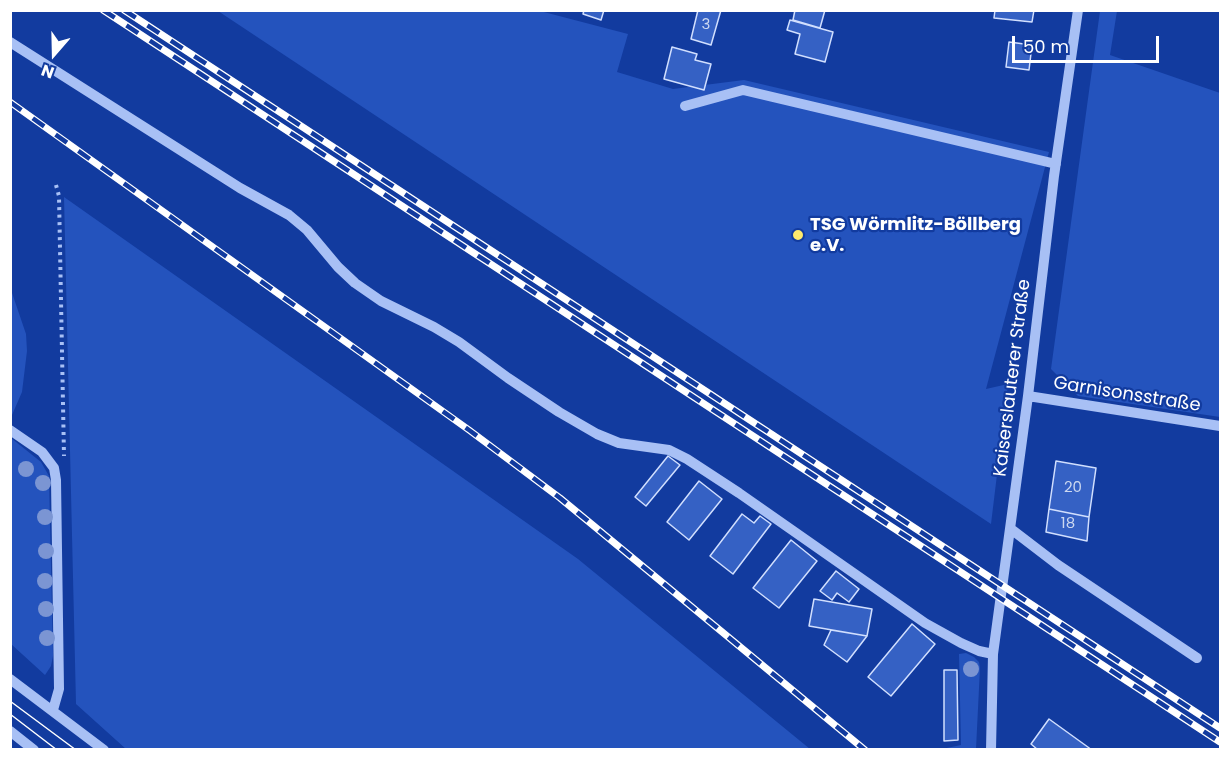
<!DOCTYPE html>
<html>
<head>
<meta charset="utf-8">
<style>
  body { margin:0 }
  #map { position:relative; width:1231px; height:760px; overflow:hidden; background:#123b9f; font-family:Poppins,sans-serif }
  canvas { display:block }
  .frame { position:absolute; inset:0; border:12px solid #fff; pointer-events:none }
  .north { position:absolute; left:24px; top:24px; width:60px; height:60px; -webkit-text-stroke:4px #123b9f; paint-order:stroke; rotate:200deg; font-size:16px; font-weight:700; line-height:24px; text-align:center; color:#fff }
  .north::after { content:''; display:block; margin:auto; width:21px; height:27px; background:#fff; clip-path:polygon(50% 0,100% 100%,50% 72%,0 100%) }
  .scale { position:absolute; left:1012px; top:36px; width:147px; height:27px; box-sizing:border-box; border:3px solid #fff; border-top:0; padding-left:8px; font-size:18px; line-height:21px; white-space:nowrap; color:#fff; -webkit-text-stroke:4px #123b9f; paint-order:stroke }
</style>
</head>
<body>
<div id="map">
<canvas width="1231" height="760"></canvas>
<div class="frame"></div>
<div class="north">N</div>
<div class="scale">50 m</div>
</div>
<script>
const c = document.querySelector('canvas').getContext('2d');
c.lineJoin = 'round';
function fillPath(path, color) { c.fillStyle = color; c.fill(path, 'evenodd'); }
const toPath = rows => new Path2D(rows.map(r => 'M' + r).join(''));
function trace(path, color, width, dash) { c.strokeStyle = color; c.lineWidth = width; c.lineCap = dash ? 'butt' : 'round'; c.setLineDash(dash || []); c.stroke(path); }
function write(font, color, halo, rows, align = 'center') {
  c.font = font + ' Poppins,sans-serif'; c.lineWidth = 4.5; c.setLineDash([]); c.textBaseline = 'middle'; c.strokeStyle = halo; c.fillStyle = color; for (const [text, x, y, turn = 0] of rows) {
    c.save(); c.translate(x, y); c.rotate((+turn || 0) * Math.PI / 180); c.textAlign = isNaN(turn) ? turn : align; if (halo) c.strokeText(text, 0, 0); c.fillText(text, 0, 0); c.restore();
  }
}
const green = toPath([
  [218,11,540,11,628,34,617,72,673,89,744,80,1049,152,986,389,1008,384,991,524],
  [1100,11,1117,11,1110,55,1220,93,1220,417,1078,396,1051,369],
  [64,197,578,559,810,749,126,749,76,704],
  [10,287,26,334,27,351,22,392,12,415,10,413],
  [11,438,41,462,49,476,53,656,51,666,45,675,11,644],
  [966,653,974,657,979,662,980,668,976,749,942,749,961,745,959,654]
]);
const building = toPath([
  [584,10,604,10,601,20,583,14,584,10],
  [698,10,721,10,711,45,691,39,698,10],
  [795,10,825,10,820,28,793,20,795,10],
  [995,10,1034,10,1032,22,994,18,995,10],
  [790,20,833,32,825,62,795,54,800,34,787,30,790,20],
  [1009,42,1032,45,1029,70,1006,67,1009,42],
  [672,47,697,54,695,60,711,64,704,90,664,79,672,47],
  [668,456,680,465,646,506,635,497,668,456],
  [1056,461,1096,468,1089,517,1049,509,1056,461],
  [699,481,722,499,689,540,667,522,699,481],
  [1049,509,1089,517,1087,541,1046,532,1049,509],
  [742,514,754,523,760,516,771,524,733,574,710,556,742,514],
  [791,540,817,561,779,608,753,588,791,540],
  [836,571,859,589,849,602,837,593,832,600,820,591,836,571],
  [814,599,872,609,867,636,809,626,814,599],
  [912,624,935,644,891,696,868,677,912,624],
  [831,630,867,636,847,662,824,645,831,630],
  [944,670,957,670,958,740,944,741,944,670],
  [1049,719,1092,750,1038,750,1031,744,1049,719]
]);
const path = toPath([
  [56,185,59,196,64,456]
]);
const minor = toPath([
  [10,42,240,188,289,215,307,230,338,267,355,283,381,301,434,327,459,342,508,378,559,412,597,434,619,443,669,450,687,459,739,493,925,623,961,643,979,651,993,654],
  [685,106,743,90,1056,164],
  [1028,396,1220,426],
  [10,430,42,452,54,468,56,480,59,689,53,710],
  [1011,529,1058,565,1197,658],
  [10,679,104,750],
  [10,731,34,750],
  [991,750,993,654,1028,396,1054,176,1078,10]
]);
const tram = toPath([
  [10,701,76,750],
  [10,714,57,750]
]);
const rail = toPath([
  [103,10,1220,742],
  [124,10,1220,728],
  [10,102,469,430,560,498,865,750]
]);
const trees = [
  [26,469],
  [43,483],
  [45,517],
  [46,551],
  [45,581],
  [46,609],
  [47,638],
  [971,669]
];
const markers = [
  [798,235,6,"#ffea6c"]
];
const numberNames = [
  ["3",706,25],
  ["20",1073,488],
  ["18",1068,524]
];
const poiNames = [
  ["TSG Wörmlitz-Böllberg",810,225],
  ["e.V.",810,246]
];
const streetNames = [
  ["Kaiserslauterer Straße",1013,378,-83],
  ["Garnisonsstraße",1127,395,9]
];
fillPath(green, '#2453bd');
fillPath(building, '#3561c4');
trace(building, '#d1dffe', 1.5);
trace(path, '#a8c0f5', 4, [3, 4.5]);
trace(minor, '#a8c0f5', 10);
trace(tram, '#fff', 1.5);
trace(rail, '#fff', 7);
trace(rail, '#123b9f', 4.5, [14]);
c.fillStyle = '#7b95d3';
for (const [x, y] of trees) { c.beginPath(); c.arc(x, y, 8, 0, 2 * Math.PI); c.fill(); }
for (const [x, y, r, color] of markers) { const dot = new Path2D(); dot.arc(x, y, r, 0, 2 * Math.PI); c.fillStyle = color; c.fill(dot); trace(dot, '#123b9f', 2); }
write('15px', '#ccd8f0', null, numberNames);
write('bold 18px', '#fff', '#123b9f', poiNames, 'left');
write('18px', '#fff', '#123b9f', streetNames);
</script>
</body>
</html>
